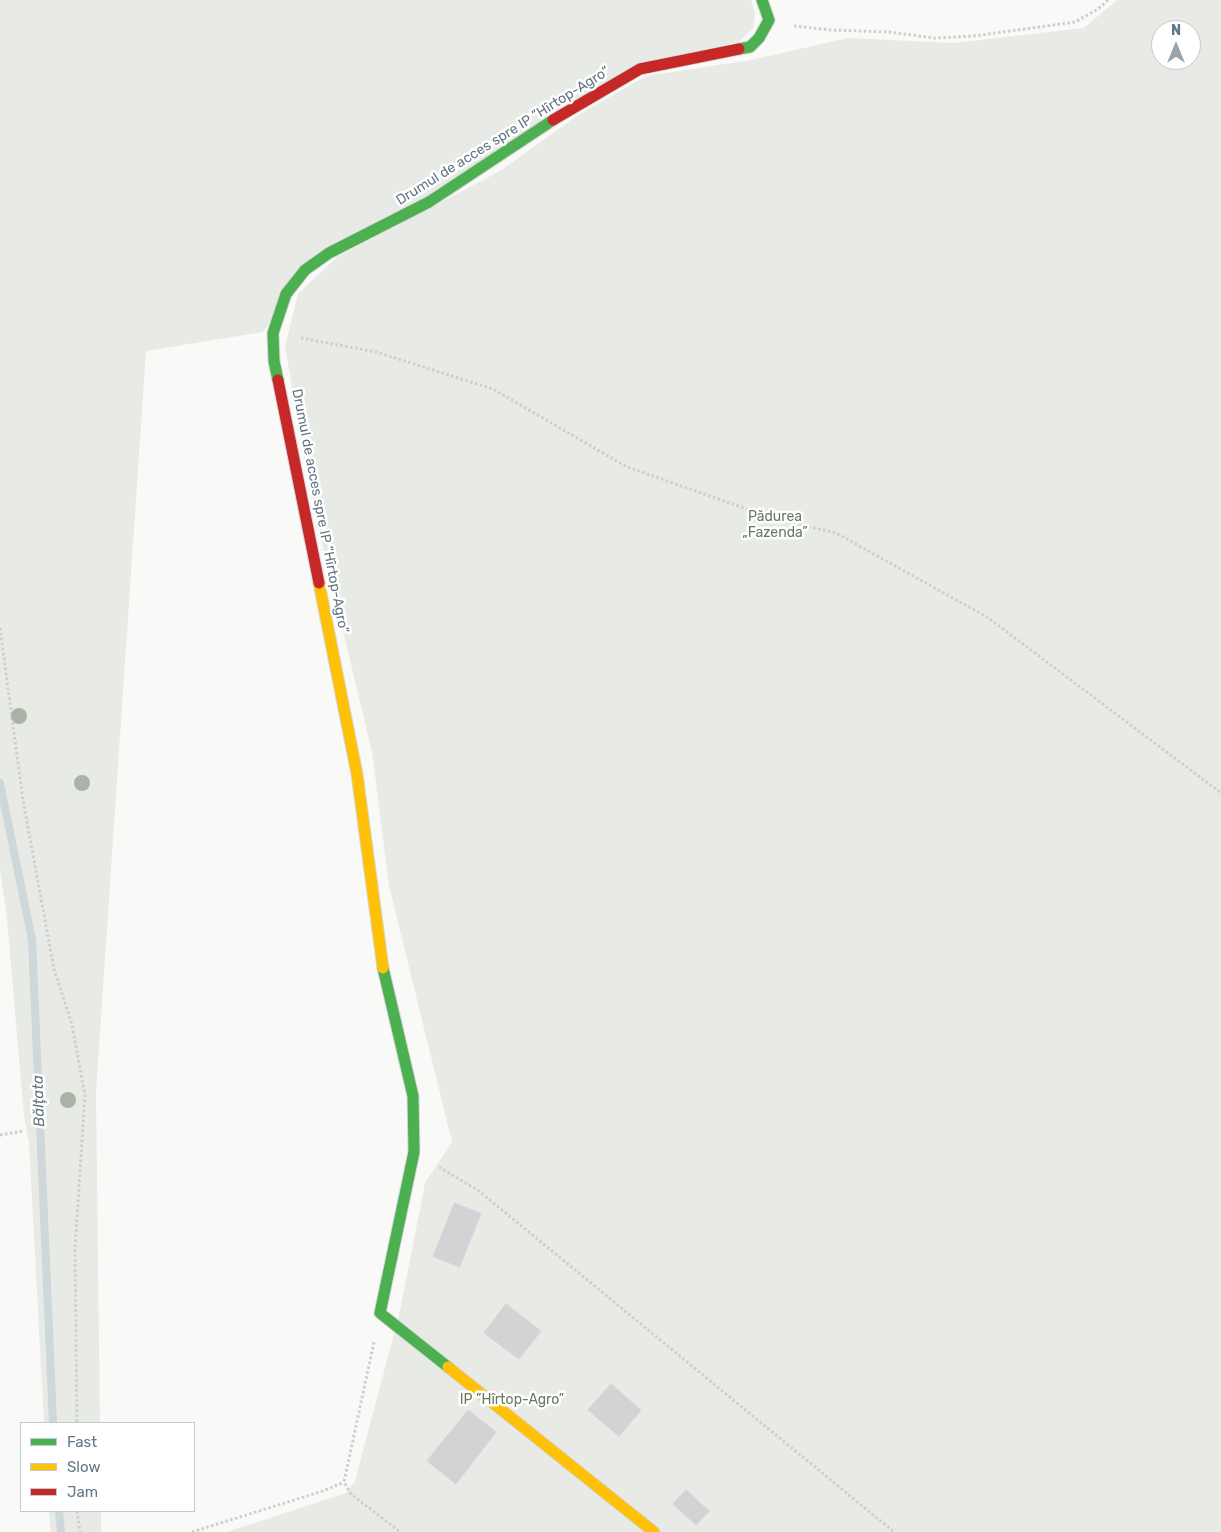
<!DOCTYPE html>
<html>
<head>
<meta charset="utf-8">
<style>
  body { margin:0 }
  #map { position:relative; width:1221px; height:1532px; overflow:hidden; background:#f9f9f8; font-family:Rubik,sans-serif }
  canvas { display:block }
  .legend { position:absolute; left:20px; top:1422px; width:175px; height:90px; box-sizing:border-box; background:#fff; border:1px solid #c1c9ce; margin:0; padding:6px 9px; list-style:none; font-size:15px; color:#637784 }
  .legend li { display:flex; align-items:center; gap:10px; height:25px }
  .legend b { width:25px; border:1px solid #c1c9ce }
  .north { position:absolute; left:1151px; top:20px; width:50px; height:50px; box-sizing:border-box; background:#fff; border:1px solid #c1c9ce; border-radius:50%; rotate:0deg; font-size:14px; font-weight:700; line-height:20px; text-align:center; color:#637784 }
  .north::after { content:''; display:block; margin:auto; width:18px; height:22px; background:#98a4ad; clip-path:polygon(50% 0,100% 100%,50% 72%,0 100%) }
</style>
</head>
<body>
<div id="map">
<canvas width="1221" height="1532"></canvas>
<ul class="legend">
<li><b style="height:6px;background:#4caf50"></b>Fast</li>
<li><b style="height:6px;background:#ffc107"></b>Slow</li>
<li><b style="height:6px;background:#c62828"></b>Jam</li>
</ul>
<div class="north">N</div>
</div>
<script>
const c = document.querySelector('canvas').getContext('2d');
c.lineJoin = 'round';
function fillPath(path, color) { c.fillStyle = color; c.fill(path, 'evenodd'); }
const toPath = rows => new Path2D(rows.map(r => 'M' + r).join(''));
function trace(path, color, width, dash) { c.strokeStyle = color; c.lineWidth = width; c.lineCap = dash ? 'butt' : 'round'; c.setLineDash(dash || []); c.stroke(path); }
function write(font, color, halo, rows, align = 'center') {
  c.font = font + ' Rubik,sans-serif'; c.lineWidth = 5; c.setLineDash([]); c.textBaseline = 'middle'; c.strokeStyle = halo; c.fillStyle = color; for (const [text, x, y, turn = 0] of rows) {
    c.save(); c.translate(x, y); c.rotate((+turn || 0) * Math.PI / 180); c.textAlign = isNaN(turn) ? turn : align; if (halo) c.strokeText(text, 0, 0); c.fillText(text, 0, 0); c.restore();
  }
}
const green = toPath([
  [0,0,751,0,755,13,753,29,738,42,637,64,428,196,328,246,263,332,146,351,96,1092,100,1423,44,1423,29,1143,24,1116,7,919,0,869],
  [1117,0,1221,0,1221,1532,227,1532,346,1493,355,1481,400,1311,425,1183,452,1142,389,886,372,752,310,493,285,346,298,294,337,257,500,171,578,115,646,76,751,60,848,38,953,43,1084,28],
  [1161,30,1191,30,1191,60,1161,60],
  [49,1511,101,1511,101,1532,51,1532]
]);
const stream = toPath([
  [0,783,32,940,53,1423],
  [59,1511,61,1532]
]);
const building = toPath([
  [454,1202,482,1213,460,1268,432,1257,454,1202],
  [506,1303,542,1331,519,1360,483,1333,506,1303],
  [611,1383,642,1410,619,1437,587,1410,611,1383],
  [468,1409,497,1432,456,1485,426,1461,468,1409],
  [686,1489,710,1511,696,1526,672,1504,686,1489]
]);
const path = toPath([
  [794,26,831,30,889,32,934,38,974,36,1075,22,1098,9,1108,0],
  [301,338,376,352,493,389,627,467,770,517,836,533,987,617,1221,793],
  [0,628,23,800,54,969,72,1025,85,1096,75,1248,77,1423],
  [0,1135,24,1131],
  [439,1167,479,1191,894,1532],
  [374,1342,344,1482,351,1494,400,1532],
  [77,1511,80,1532],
  [192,1532,323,1491,344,1482]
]);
const fast = toPath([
  [739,49,750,47,759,38,769,20,762,0],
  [278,380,274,361,273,333,286,294,305,270,329,253,429,202,553,120],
  [383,968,413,1096,414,1152,380,1313,448,1367]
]);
const slow = toPath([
  [319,583,357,774,383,968],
  [448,1367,654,1532]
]);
const jam = toPath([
  [553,120,640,69,739,49],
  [278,380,319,583]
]);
const trees = [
  [19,716],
  [82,783],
  [68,1100]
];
const streetNames = [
  ["Drumul de acces spre IP ”Hîrtop-Agro”",503,136,-32],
  ["Drumul de acces spre IP ”Hîrtop-Agro”",320,511,79]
];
const parkNames = [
  ["Pădurea",775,517],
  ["„Fazenda”",775,533],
  ["IP ”Hîrtop-Agro”",512,1400]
];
const waterNames = [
  ["Bălţata",39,1101,-92]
];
fillPath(green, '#e8ebe5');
trace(stream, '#ced7d9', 8);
fillPath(building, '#d1d3d4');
trace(building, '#e8e8e8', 1);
trace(fast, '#d5d6d6', 13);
trace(slow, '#d5d6d6', 13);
trace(jam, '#d5d6d6', 13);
trace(path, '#cdcece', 3, [2.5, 2.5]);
trace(fast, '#4caf50', 11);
trace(slow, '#ffc107', 11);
trace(jam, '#c62828', 11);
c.fillStyle = '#a9b4a6';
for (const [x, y] of trees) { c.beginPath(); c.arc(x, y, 8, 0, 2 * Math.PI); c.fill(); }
write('14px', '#637784', '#fff', streetNames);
write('14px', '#677b62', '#fff', parkNames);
write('italic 15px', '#5e767e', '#fff', waterNames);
</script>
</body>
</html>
